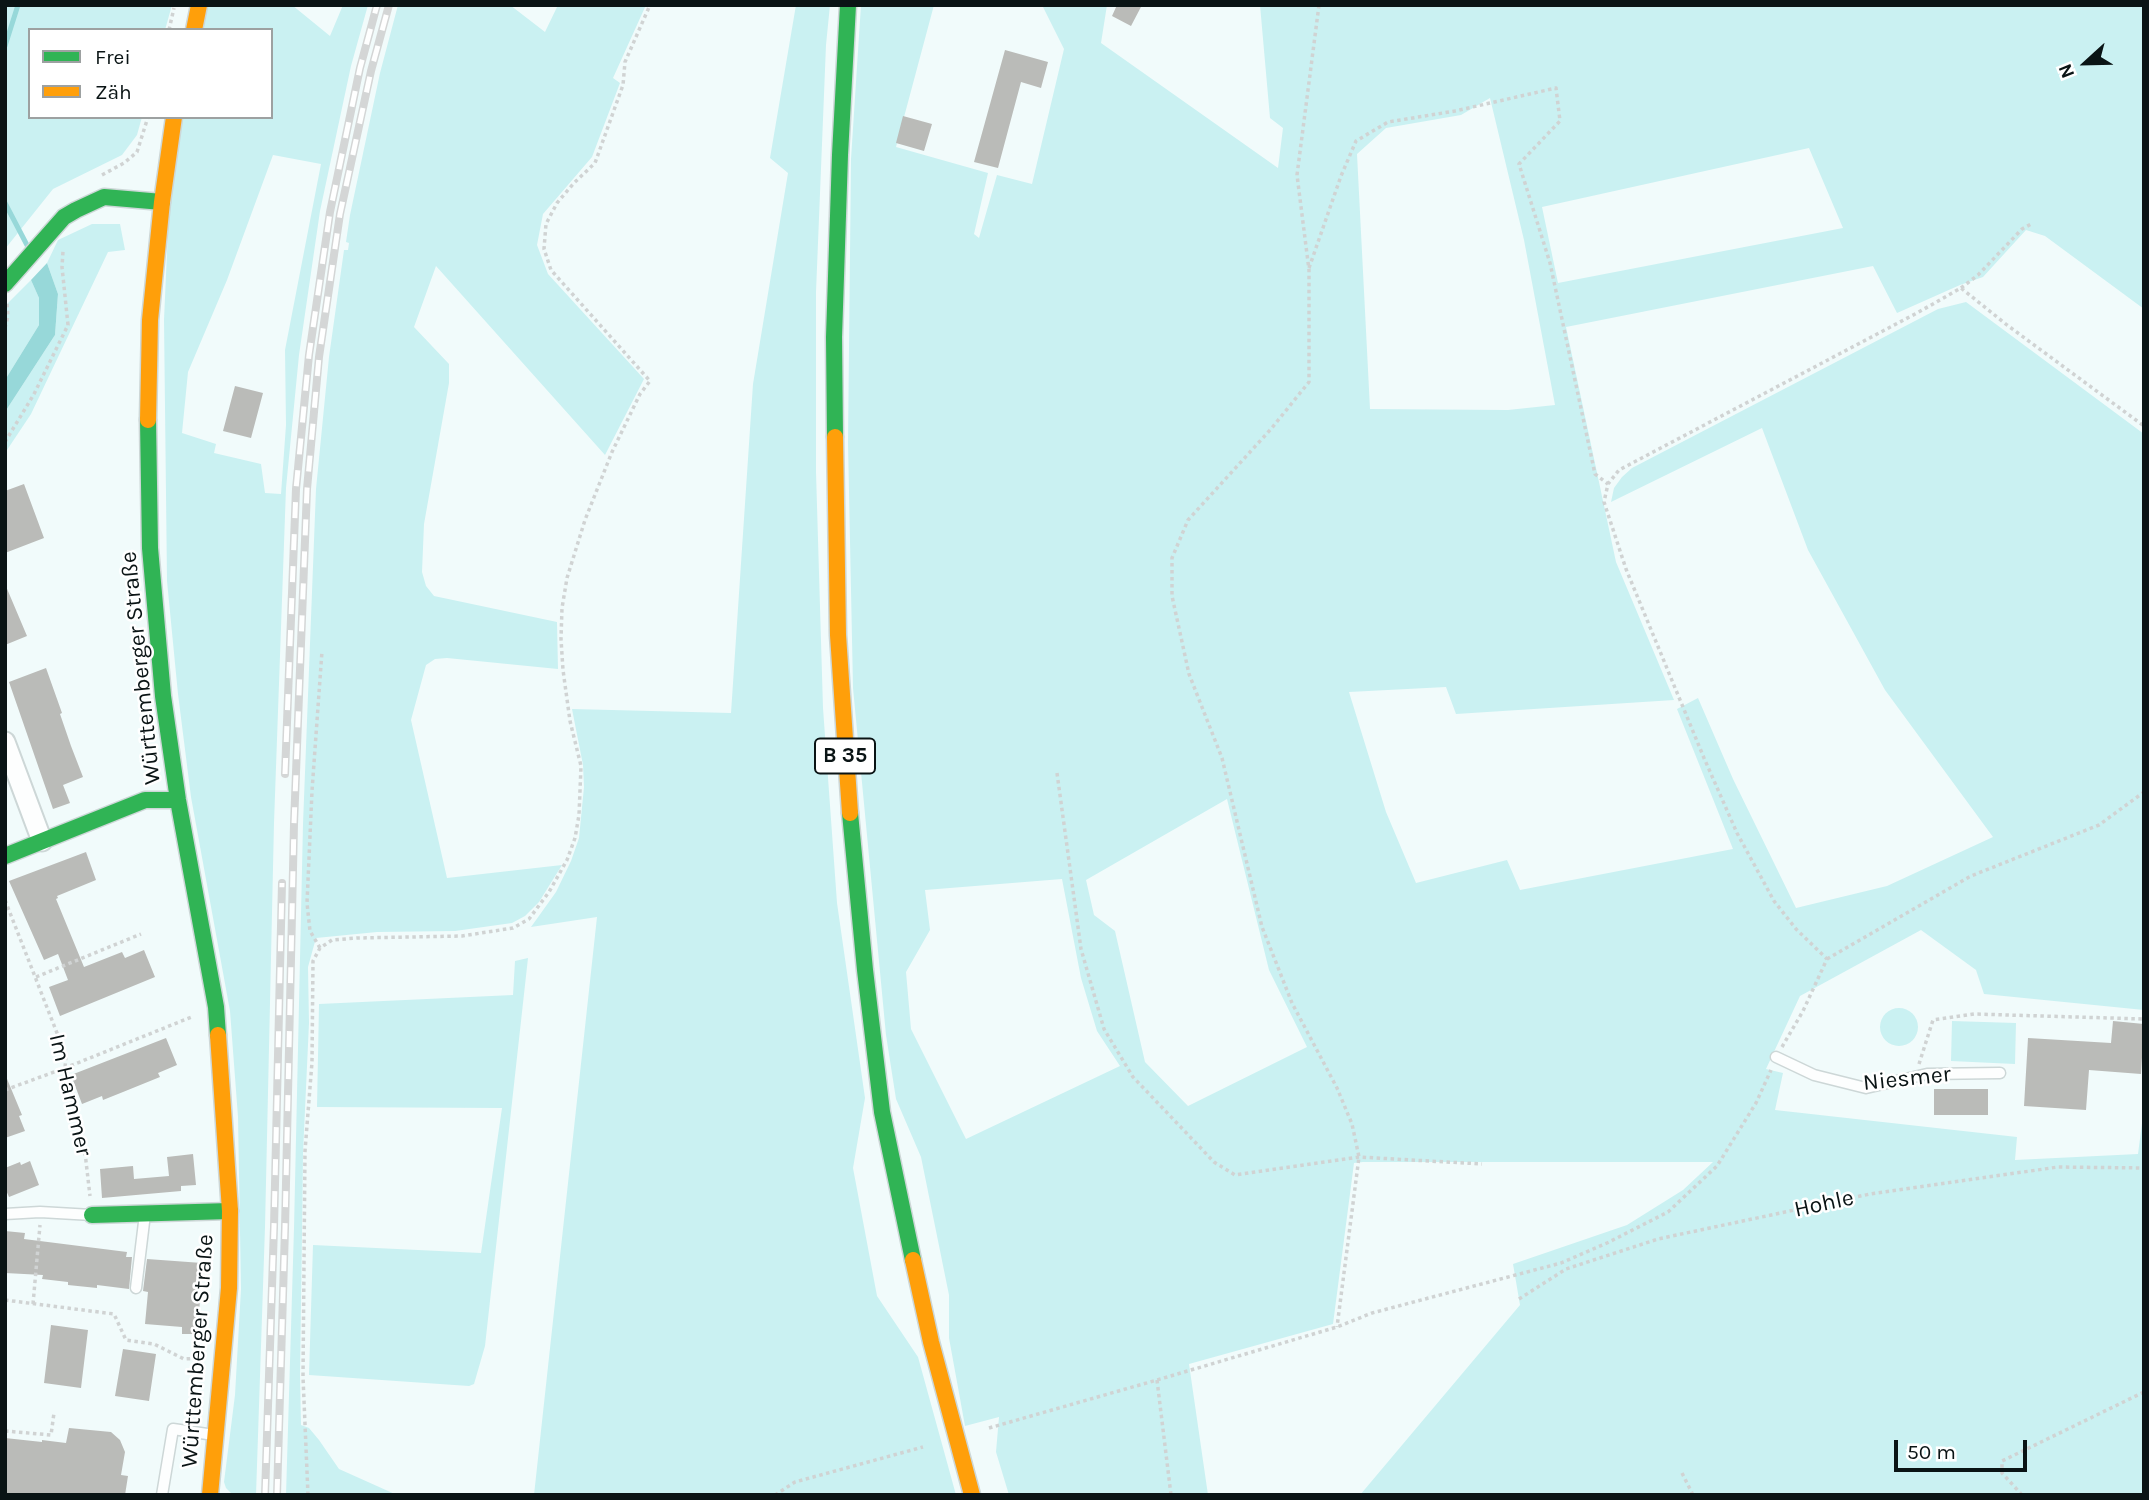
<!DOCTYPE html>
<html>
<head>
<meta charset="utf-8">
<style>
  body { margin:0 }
  #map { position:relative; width:2149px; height:1500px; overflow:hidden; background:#f1fbfb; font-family:Karla,sans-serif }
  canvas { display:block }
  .frame { position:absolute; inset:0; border:7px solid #0a1415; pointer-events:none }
  .legend { position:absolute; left:28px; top:28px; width:245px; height:91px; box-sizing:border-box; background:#fff; border:2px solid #9da1a1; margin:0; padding:9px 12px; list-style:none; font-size:21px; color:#0a1415 }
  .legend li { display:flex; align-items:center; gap:14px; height:35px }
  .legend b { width:35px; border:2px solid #9da1a1 }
  .north { position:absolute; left:2051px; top:28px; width:70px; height:70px; -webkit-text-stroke:5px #fff; paint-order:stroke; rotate:248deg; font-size:19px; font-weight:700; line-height:28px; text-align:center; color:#0a1415 }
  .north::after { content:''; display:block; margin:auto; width:24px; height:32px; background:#0a1415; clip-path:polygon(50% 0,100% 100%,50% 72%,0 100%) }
  .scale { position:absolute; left:1894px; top:1440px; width:133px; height:32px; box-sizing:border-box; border:4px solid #0a1415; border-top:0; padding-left:9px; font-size:21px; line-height:24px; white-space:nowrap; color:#0a1415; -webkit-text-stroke:5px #fff; paint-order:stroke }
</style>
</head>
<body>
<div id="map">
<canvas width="2149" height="1500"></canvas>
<div class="frame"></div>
<ul class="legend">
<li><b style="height:9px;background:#30b455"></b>Frei</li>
<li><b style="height:9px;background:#ff9f0a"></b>Zäh</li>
</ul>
<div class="north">N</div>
<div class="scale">50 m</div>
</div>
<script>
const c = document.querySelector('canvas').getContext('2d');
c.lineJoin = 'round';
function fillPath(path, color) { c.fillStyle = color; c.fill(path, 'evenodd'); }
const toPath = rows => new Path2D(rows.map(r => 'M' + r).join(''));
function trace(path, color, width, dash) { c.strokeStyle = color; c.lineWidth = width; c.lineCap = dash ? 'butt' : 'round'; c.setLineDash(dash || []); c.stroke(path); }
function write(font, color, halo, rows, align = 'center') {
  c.font = font + ' Karla,sans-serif'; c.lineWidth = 5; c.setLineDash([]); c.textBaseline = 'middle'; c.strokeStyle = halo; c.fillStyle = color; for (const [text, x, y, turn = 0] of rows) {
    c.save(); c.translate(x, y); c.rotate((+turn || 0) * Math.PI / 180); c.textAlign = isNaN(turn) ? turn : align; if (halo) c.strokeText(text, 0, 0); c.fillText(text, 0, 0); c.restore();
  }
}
const green = toPath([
  [5,5,172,5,165,30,30,30,30,117,142,117,137,135,122,155,53,189,5,249],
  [207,5,292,5,330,36,343,5,368,5,351,66,320,211,299,355,286,488,274,823,265,1227,256,1495,239,1495,231,1493,226,1488,224,1482,235,1395,241,1289,238,1117,230,1011,191,797,178,694,167,581,164,320,169,207,183,117,271,117,271,30,201,30],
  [273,155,321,164,285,350,286,425,281,494,265,493,261,464,214,453,216,444,182,433,188,372,227,280],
  [398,5,510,5,545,32,558,5,646,5,613,78,620,83,592,157,543,214,537,245,548,274,644,379,605,455,436,266,414,327,449,364,449,383,424,524,422,572,426,586,434,596,557,622,558,669,447,658,435,659,426,665,411,720,447,878,562,865,539,902,525,916,512,923,455,931,377,932,316,938,308,967,309,1023,303,1153,302,1235,300,1375,301,1425,309,1428,319,1440,339,1469,397,1495,286,1495,294,1228,303,824,316,489,329,357,344,250,348,250,349,243,346,242,350,215,380,73],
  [796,5,830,5,826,45,816,292,816,472,823,708,837,903,865,1098,853,1168,877,1296,918,1357,956,1495,534,1495,597,917,531,927,556,892,571,861,579,838,584,787,583,765,572,709,731,713,753,384,788,173,770,158],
  [861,5,934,5,896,147,988,173,974,234,979,238,997,175,1032,184,1064,49,1042,5,1107,5,1101,43,1278,168,1283,128,1270,118,1260,5,2144,5,2144,309,2045,236,2026,230,1983,277,1960,285,1897,313,1873,266,1566,327,1616,562,1674,700,1456,714,1446,687,1349,692,1386,812,1416,883,1507,860,1520,890,1733,849,1677,709,1698,698,1733,779,1796,908,1887,886,1993,837,1885,690,1808,550,1762,428,1611,502,1614,488,1622,477,1632,468,1938,309,1966,302,2144,434,2144,1010,1984,994,1976,970,1921,930,1800,996,1766,1069,1783,1073,1775,1110,2017,1137,2015,1160,2138,1154,2144,1108,2144,1495,1360,1495,1520,1305,1513,1264,1627,1225,1683,1190,1713,1162,1363,1162,1354,1163,1333,1324,1189,1364,1208,1495,1009,1495,996,1452,999,1417,965,1426,949,1338,949,1295,921,1157,896,1099,886,1035,853,688,848,443,851,159],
  [1490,98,1524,240,1555,405,1508,410,1370,409,1357,154,1386,128,1461,115],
  [1809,148,1843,228,1558,283,1542,207],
  [1227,799,1269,970,1307,1047,1188,1106,1145,1062,1115,931,1094,915,1086,880],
  [1062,879,1081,978,1097,1031,1120,1066,966,1139,911,1029,906,972,930,930,925,890],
  [92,224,120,224,125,250,108,252,31,414,5,453,5,412,55,335,58,294,47,263,58,240],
  [31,280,39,298,39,325,5,380,5,306],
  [528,958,485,1346,474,1384,469,1386,309,1375,313,1245,481,1253,502,1108,317,1107,319,1004,513,995,515,961],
  '1880 1027a19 19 0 1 1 38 0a19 19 0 1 1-38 0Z',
  [1952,1021,2016,1023,2015,1064,1951,1061]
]);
const water = toPath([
  [47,263,58,294,55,335,5,412,5,380,39,325,39,298,31,280]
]);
const stream = toPath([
  [5,46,18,5],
  [5,203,28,247]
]);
const building = toPath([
  [1117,5,1142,5,1131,26,1112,16],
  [1005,50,1048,62,1041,88,1021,82,998,168,974,162],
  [903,116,932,124,924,151,896,143],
  [235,386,263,393,251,438,223,431],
  [24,484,44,538,5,553,5,491],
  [5,584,27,636,5,645],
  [46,668,62,713,60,714,71,746,83,777,63,785,70,803,53,809,9,682],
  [86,852,96,880,57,896,58,898,56,899,84,967,122,952,125,958,144,950,155,977,60,1016,49,987,68,980,58,954,44,960,9,881],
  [2113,1021,2144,1024,2141,1074,2089,1070,2086,1110,2024,1106,2028,1038,2111,1043],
  [166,1038,177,1065,158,1073,160,1077,123,1092,103,1100,102,1096,82,1104,71,1075],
  [5,1074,22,1115,19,1116,25,1131,5,1138],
  [1934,1089,1988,1089,1988,1115,1934,1115],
  [193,1154,196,1185,181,1186,181,1191,102,1198,100,1169,133,1166,134,1179,169,1176,167,1157],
  [30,1161,39,1185,9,1197,5,1188,5,1168,20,1162,21,1165],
  [5,1231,25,1233,24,1239,127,1252,126,1257,132,1257,129,1289,97,1285,97,1288,68,1285,68,1282,42,1279,43,1275,5,1273],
  [147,1259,202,1263,198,1334,182,1334,182,1327,145,1324,148,1292,143,1291],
  [51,1325,88,1330,81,1388,44,1383],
  [123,1349,156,1354,149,1401,115,1396],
  [69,1428,111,1432,120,1440,125,1452,121,1475,128,1476,125,1495,5,1495,5,1438,42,1442,42,1440,66,1443]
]);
const path = toPath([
  [1319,5,1297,175,1309,270,1309,382,1271,429,1188,520,1172,558,1172,596,1189,674,1222,758,1262,927,1292,1003,1337,1088,1352,1124,1359,1157,1337,1327],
  [169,30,174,8],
  [102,175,124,163,137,152,148,117],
  [1309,268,1341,176,1356,141,1388,122,1455,111,1556,88,1560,121,1519,164,1550,263,1595,474,1608,484],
  [1961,288,1978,275,2022,229,2031,224],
  [5,328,8,316,7,303],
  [5,442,34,394,68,325,62,267,63,251],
  [1057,773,1081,949,1104,1029,1133,1077,1214,1162,1235,1175,1359,1157,1482,1164],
  [5,900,66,1056,65,1068,84,1144,90,1196],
  [320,948,310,931,307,903,312,791,322,651],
  [1827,959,1971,876,2099,825,2144,792],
  [36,977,141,934],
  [1782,1047,1803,1011,1827,959,1796,929,1774,901,1737,833,1704,758,1626,569,1604,502,1608,484,1619,470,1917,313,1961,288,2007,325,2144,426],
  [1919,1064,1933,1020,1974,1014,2144,1019],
  [5,1090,65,1068,194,1016],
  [1519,1299,1566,1269,1658,1239,1870,1194,2058,1167,2144,1168],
  [5,1300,114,1314,126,1340,154,1344,184,1359,203,1358],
  [33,1304,40,1225],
  [1157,1380,1171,1495],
  [989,1428,1157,1380,1337,1327,1372,1313,1561,1263,1607,1243,1668,1212,1717,1166,1756,1103,1771,1070],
  [5,1431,51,1435,54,1413],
  [1682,1473,1693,1495],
  [308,1495,303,1377,305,1151,312,1062,313,961,320,948,332,940,357,938,462,936,513,928,529,919,549,892,567,860,575,838,579,815,581,766,570,721,563,670,561,639,562,608,567,578,585,520,612,452,640,394,650,381,551,270,544,249,546,224,557,203,574,183,595,163,623,85,625,62,650,5],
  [775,1495,795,1482,923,1447],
  [2022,1495,2002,1473,2002,1461,2144,1392]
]);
const lane = toPath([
  [1776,1057,1814,1075,1866,1088,1927,1074,2000,1073],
  [5,1214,40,1212,92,1215],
  [136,1288,145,1214],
  [162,1495,173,1429,214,1435]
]);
const street = toPath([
  [5,742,42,841]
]);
const fast = toPath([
  [5,284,64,217,76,210,104,197,162,202],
  [148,420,150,548,163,696,178,800,216,1007,218,1035],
  [835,437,834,337,840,155,848,5],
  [850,813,865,970,882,1112,913,1260],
  [5,856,145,800,178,800],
  [92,1215,230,1211]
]);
const slow = toPath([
  [194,30,199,5],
  [148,420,150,320,162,202,174,117],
  [835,437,838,635,850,813],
  [913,1260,931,1342,972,1495],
  [210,1495,229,1288,230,1211,218,1035]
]);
const rail = toPath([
  [285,774,296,489,309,355,330,212,360,68,377,5],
  [265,1495,274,1227,282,883],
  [277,1495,285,1228,294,824,307,489,319,357,340,214,371,71,389,5]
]);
const shields = [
  [845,756,60]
];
const shieldNames = [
  ["B 35",845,756]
];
const streetNames = [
  ["Württemberger Straße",141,668,-96],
  ["Niesmer",1907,1079,-6],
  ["Im Hammer",70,1095,77],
  ["Hohle",1824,1204,-12],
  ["Württemberger Straße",198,1351,-86]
];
fillPath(green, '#caf1f2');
fillPath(water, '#97d8d9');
trace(stream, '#97d8d9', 5);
fillPath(building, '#babbb8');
trace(lane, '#cdd7d7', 13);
trace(street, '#cdd7d7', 23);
trace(fast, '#cdd7d7', 19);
trace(slow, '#cdd7d7', 19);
trace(path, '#d0d3d3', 3.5, [3.5, 3.5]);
trace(lane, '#fdfefe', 10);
trace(street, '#fdfefe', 19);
trace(fast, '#30b455', 16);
trace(slow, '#ff9f0a', 16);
trace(rail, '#d4d6d6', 8);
trace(rail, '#fff', 5, [16]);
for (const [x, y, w] of shields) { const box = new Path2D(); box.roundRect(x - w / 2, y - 17.5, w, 35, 5); c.fillStyle = '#fff'; c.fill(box); trace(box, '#0a1415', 2); }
write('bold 21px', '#0a1415', null, shieldNames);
write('23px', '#0a1415', '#fff', streetNames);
</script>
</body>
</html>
